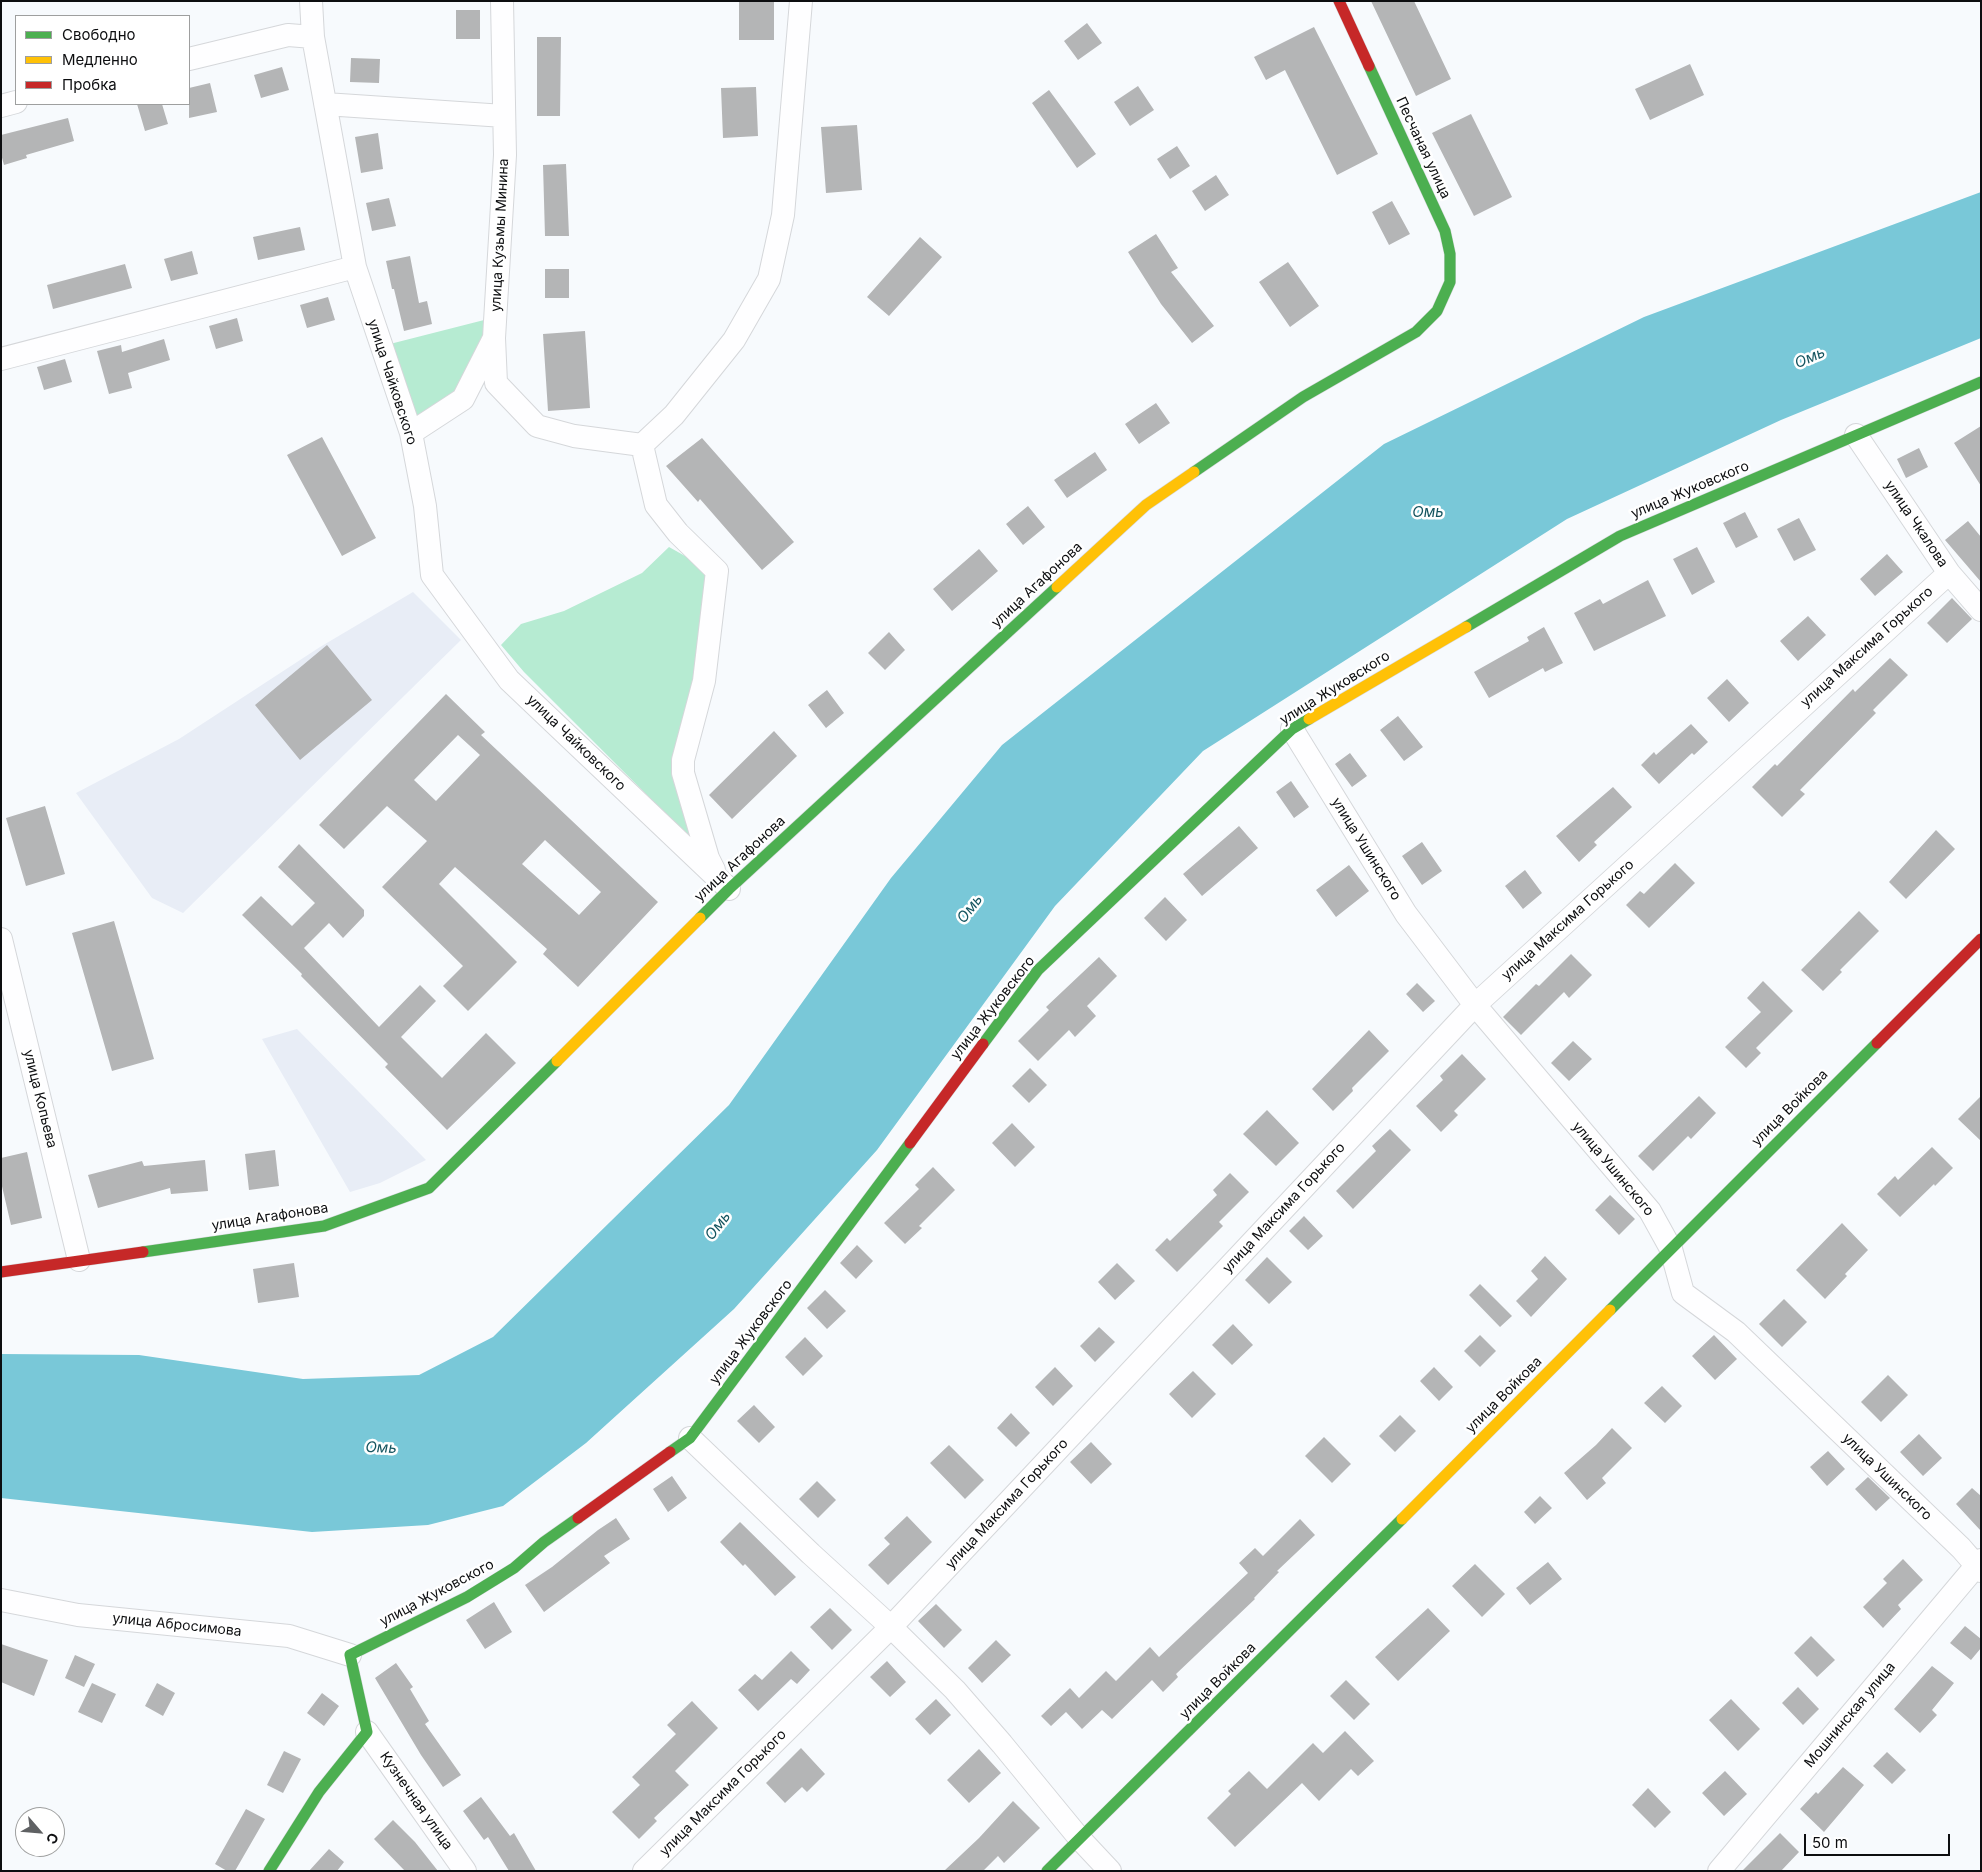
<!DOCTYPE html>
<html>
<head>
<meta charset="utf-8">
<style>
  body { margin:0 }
  #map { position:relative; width:1982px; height:1872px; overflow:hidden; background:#f7fafd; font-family:Inter,sans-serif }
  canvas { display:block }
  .frame { position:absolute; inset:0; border:2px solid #0d0e10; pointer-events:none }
  .legend { position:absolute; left:15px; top:15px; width:175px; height:90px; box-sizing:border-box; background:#fff; border:1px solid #9e9f9f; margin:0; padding:6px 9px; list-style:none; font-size:15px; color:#0d0e10 }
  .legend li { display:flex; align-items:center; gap:10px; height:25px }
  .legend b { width:25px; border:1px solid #9e9f9f }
  .north { position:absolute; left:15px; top:1807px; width:50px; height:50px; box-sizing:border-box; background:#fff; border:1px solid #9e9f9f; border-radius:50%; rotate:117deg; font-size:14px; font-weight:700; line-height:20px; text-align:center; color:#0d0e10 }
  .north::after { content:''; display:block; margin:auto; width:18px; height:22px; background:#5f6163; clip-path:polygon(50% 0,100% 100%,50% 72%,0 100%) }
  .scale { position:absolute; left:1804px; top:1834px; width:146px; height:22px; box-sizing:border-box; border:2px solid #0d0e10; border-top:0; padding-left:6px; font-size:15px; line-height:18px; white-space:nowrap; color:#0d0e10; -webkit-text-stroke:4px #fff; paint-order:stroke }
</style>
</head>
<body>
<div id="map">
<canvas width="1982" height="1872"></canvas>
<div class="frame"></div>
<ul class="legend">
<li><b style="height:6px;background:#4caf50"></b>Свободно</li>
<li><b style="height:6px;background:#ffc107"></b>Медленно</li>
<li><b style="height:6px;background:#c62828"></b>Пробка</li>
</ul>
<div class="north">С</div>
<div class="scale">50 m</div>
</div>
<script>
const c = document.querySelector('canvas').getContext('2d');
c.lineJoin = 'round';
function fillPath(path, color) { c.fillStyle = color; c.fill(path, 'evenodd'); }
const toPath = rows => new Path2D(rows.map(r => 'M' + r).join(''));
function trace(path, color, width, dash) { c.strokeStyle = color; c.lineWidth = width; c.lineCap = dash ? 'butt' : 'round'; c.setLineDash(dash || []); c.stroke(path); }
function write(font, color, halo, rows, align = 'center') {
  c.font = font + ' Inter,sans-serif'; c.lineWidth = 5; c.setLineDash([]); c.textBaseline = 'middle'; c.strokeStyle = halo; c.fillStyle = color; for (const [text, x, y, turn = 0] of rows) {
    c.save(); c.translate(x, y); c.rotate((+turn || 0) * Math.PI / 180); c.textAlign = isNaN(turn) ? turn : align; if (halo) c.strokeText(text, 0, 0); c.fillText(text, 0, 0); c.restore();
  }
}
const built = toPath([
  [413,592,461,640,183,913,152,898,76,793,179,739,320,647],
  [297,1029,426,1160,380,1183,350,1192,262,1039]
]);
const green = toPath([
  [488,319,489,339,461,396,412,429,386,345],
  [669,547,710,570,697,687,677,764,701,849,524,672,501,645,521,624,564,611,642,573]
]);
const water = toPath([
  [1981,192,1981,338,1781,420,1567,519,1203,751,1055,906,877,1150,734,1309,586,1443,503,1506,428,1525,312,1532,1,1498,1,1354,139,1355,303,1379,419,1375,493,1337,729,1105,891,878,1002,745,1384,444,1644,317]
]);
const building = toPath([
  [739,1,774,1,774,40,739,40],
  [1371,1,1414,1,1451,79,1416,96],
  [456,10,480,10,480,39,456,39],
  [1087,23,1102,43,1078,60,1064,41],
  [1314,27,1378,154,1337,175,1285,70,1266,80,1254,57],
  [537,37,561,37,560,116,537,116],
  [351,58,380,59,379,83,350,82],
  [1690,64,1704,95,1650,120,1635,89],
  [282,67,289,90,261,98,254,75],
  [210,83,217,112,189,118,189,88],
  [1138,86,1154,110,1130,126,1114,102],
  [756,87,758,136,723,138,721,88],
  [1049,90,1096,154,1077,168,1032,103],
  [137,104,162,104,168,124,145,131],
  [1471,114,1512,197,1474,216,1432,133],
  [68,118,74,141,26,155,27,158,4,165,1,154,1,135],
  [857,125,862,190,826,193,821,127],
  [378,133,383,169,361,173,355,137],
  [1177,146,1190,166,1170,179,1157,159],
  [566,164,569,236,545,236,543,165],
  [1216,175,1229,195,1205,211,1192,191],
  [389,198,396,226,372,231,366,203],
  [1392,201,1410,234,1389,245,1372,212],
  [300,227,305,250,258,260,253,237],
  [1156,234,1178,268,1171,272,1214,326,1192,343,1161,304,1128,252],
  [920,237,942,257,889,316,867,297],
  [192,251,198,274,171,281,164,259],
  [410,256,419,303,427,301,432,324,404,331,394,289,392,289,386,261],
  [1288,262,1319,306,1290,327,1259,282],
  [125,264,132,288,53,309,47,285],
  [545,269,569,269,569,298,545,298],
  [328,297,335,320,307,328,300,305],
  [237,318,243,341,216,349,209,326],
  [585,331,590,408,548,411,543,334],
  [164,339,170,360,128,373,132,388,109,394,97,351,121,345,122,352],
  [65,359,72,382,44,390,37,367],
  [1156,403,1170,423,1139,444,1125,424],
  [1981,426,1981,486,1954,443],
  [322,437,376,538,342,556,287,455],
  [702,438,794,542,762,570,700,499,698,502,666,466],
  [1919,448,1928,467,1906,478,1897,459],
  [1095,452,1107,470,1067,498,1054,480],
  [1028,506,1045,527,1023,545,1006,524],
  [1745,512,1758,537,1736,548,1723,523],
  [1799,518,1816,550,1794,561,1777,529],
  [1968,521,1981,537,1981,582,1945,540],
  [1697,547,1715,582,1692,595,1673,559],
  [979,549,998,571,952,611,933,589],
  [1887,554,1903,572,1875,596,1860,579],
  [1648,580,1666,616,1594,651,1574,613,1600,599,1603,604],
  [1952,598,1972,619,1947,643,1927,623],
  [1808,616,1826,635,1798,661,1780,641],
  [1544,627,1563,663,1545,672,1543,668,1489,698,1474,672,1529,641,1527,637],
  [889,632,905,650,885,670,868,653],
  [327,645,372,700,300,760,255,705],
  [1890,658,1908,675,1873,710,1876,713,1800,790,1805,794,1782,817,1752,787,1775,764,1777,766,1853,689,1855,692],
  [1727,679,1749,703,1729,722,1707,698],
  [827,690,844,713,826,728,808,705],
  [446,694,485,732,481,735,658,902,578,987,543,954,547,949,455,867,439,884,517,962,468,1011,443,986,463,966,382,887,427,841,387,806,344,849,319,825],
  [458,735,480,755,436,801,414,780],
  [545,840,601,892,579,915,522,864],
  [1398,716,1423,747,1404,761,1380,730],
  [1691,724,1708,742,1694,755,1692,753,1659,784,1641,765,1654,752,1656,755],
  [774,731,797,756,732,819,709,795],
  [1350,753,1367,776,1352,787,1335,764],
  [1291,781,1309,807,1294,818,1276,792],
  [1613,787,1632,807,1594,842,1597,845,1579,862,1556,836],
  [45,806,65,874,26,886,6,818],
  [1239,826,1258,848,1202,896,1183,874],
  [1936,830,1955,849,1906,899,1889,882],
  [1422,842,1442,871,1422,885,1402,856],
  [299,844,364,910,364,916,343,938,329,923,304,948,379,1027,420,985,436,1001,401,1037,442,1078,486,1033,516,1063,447,1130,385,1067,388,1064,301,976,302,974,242,915,261,896,292,926,315,903,278,867],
  [1675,863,1695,883,1649,928,1626,905,1640,891,1644,894],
  [1349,865,1369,891,1336,917,1316,890],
  [1525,870,1542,893,1523,909,1505,886],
  [1165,897,1187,920,1166,941,1144,918],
  [1859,911,1879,931,1840,970,1842,972,1823,991,1801,970],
  [114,921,154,1059,112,1071,72,933],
  [1571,954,1592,975,1569,998,1564,992,1521,1035,1503,1017,1536,984,1539,986],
  [1099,957,1117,976,1087,1006,1096,1016,1075,1037,1069,1030,1038,1061,1018,1041,1049,1010,1046,1007],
  [1763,981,1793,1011,1756,1048,1761,1053,1746,1068,1725,1047,1761,1012,1747,998],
  [1417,983,1435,1001,1423,1012,1406,994],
  [1369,1030,1389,1051,1352,1088,1353,1091,1333,1111,1312,1089],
  [1573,1041,1592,1059,1569,1081,1551,1063],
  [1462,1054,1486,1079,1454,1111,1458,1115,1441,1132,1416,1106,1443,1080,1440,1076],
  [1030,1068,1047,1085,1029,1103,1012,1086],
  [1699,1096,1716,1113,1691,1139,1688,1136,1653,1171,1638,1156],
  [1981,1096,1981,1141,1958,1119],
  [1267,1110,1299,1143,1276,1166,1243,1134],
  [1012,1123,1035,1147,1015,1167,992,1143],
  [1390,1129,1411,1150,1353,1209,1336,1191,1376,1151,1372,1146],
  [1932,1147,1953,1168,1935,1186,1934,1184,1900,1217,1877,1194,1895,1176,1898,1180],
  [275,1150,279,1186,249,1190,245,1154],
  [27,1152,42,1218,11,1225,1,1182,1,1158],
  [205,1160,208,1191,171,1194,170,1188,98,1208,88,1175,142,1161,144,1166],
  [933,1167,955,1190,919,1226,922,1228,905,1244,884,1223,919,1189,915,1185],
  [1230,1173,1249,1192,1219,1222,1223,1226,1177,1272,1155,1250,1167,1238,1170,1241,1217,1195,1213,1190],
  [1610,1195,1635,1219,1619,1235,1595,1210],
  [1304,1216,1323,1236,1308,1250,1289,1231],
  [1842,1223,1868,1250,1845,1274,1847,1276,1825,1299,1796,1270],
  [857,1245,873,1261,856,1279,840,1263],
  [1545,1256,1567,1279,1531,1317,1516,1301,1538,1279,1531,1271],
  [1267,1257,1292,1282,1269,1304,1245,1280],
  [294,1263,299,1297,258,1303,253,1269],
  [1117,1263,1135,1281,1115,1300,1098,1282],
  [1480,1284,1512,1316,1500,1327,1469,1295],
  [825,1290,846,1311,827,1329,807,1308],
  [1784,1299,1807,1322,1782,1347,1759,1324],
  [1233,1324,1253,1345,1232,1365,1212,1345],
  [1099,1327,1115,1342,1095,1362,1080,1346],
  [1480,1335,1496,1351,1480,1367,1464,1351],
  [1714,1335,1737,1359,1715,1380,1692,1356],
  [805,1337,823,1356,803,1376,785,1357],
  [1055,1367,1073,1386,1053,1406,1035,1387],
  [1434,1367,1453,1387,1439,1401,1420,1381],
  [1193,1371,1216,1394,1192,1418,1169,1394],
  [1888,1375,1908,1395,1881,1422,1861,1402],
  [1662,1386,1682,1406,1665,1423,1644,1403],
  [754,1405,775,1427,759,1443,737,1421],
  [1011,1413,1030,1433,1016,1447,997,1428],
  [1400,1415,1416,1431,1395,1452,1379,1436],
  [1612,1428,1632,1448,1602,1478,1606,1483,1587,1500,1564,1473,1596,1445],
  [1919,1434,1942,1458,1923,1476,1900,1452],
  [1324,1437,1351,1464,1332,1483,1305,1456],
  [1091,1442,1112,1464,1091,1484,1070,1462],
  [949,1445,984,1480,965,1499,930,1463],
  [1828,1451,1845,1469,1827,1486,1810,1467],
  [672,1476,687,1498,668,1512,653,1489],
  [1868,1477,1890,1498,1876,1511,1855,1489],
  [817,1481,836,1500,818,1518,799,1499],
  [1972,1488,1981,1496,1981,1531,1956,1504],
  [1540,1496,1552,1508,1535,1524,1524,1512],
  [907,1516,932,1542,888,1585,868,1565,890,1544,884,1538],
  [616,1518,630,1539,604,1556,610,1563,544,1612,525,1585,552,1567,598,1530],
  [1300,1519,1315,1535,1277,1571,1279,1572,1254,1598,1255,1599,1176,1674,1178,1677,1163,1692,1152,1680,1112,1719,1102,1710,1082,1729,1066,1712,1051,1726,1041,1716,1070,1688,1079,1698,1106,1671,1116,1681,1150,1647,1159,1657,1248,1573,1239,1563,1255,1548,1263,1556],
  [740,1522,796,1577,775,1596,745,1564,743,1566,720,1542],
  [1903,1559,1923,1580,1898,1605,1901,1609,1883,1628,1863,1607,1887,1583,1883,1579],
  [1548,1562,1562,1579,1530,1605,1516,1588],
  [1475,1564,1505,1594,1482,1617,1452,1586],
  [494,1602,512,1632,485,1649,466,1620],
  [936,1604,962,1630,944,1648,918,1621],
  [830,1608,852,1630,832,1650,810,1627],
  [1428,1608,1450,1631,1398,1681,1375,1657],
  [1965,1626,1981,1639,1981,1648,1971,1660,1950,1643],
  [1811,1636,1835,1660,1817,1677,1794,1653],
  [996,1640,1011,1655,982,1683,968,1668],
  [1,1644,48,1660,34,1696,1,1682],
  [791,1651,810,1670,797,1684,791,1679,758,1711,738,1690,755,1674,762,1680],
  [75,1655,95,1664,84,1687,65,1678],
  [887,1661,906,1682,890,1697,870,1677],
  [396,1663,413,1687,410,1689,429,1721,425,1724,461,1775,443,1787,421,1755,375,1678],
  [1932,1666,1954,1683,1932,1710,1937,1715,1920,1733,1894,1709],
  [1346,1680,1370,1704,1354,1720,1330,1696],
  [92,1683,116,1694,102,1723,78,1712],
  [157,1683,175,1693,163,1716,145,1706],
  [1798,1687,1819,1709,1803,1725,1782,1703],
  [322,1693,339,1706,324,1726,307,1713],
  [936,1699,951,1715,930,1735,915,1719],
  [1731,1699,1760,1729,1738,1751,1709,1720],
  [692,1701,718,1728,675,1771,689,1785,654,1818,657,1821,639,1839,612,1812,640,1785,632,1777,676,1734,667,1725],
  [1345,1731,1374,1761,1358,1776,1351,1769,1319,1801,1302,1783,1235,1847,1207,1818,1231,1794,1228,1791,1249,1771,1267,1789,1313,1743,1323,1753],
  [801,1748,825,1774,807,1792,802,1787,785,1803,766,1783],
  [979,1749,1001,1773,969,1803,947,1780],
  [284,1751,301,1759,283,1793,267,1785],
  [1887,1752,1906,1770,1892,1784,1873,1766],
  [1843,1767,1864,1785,1824,1832,1800,1809,1816,1792,1818,1794],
  [1725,1771,1747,1794,1724,1816,1702,1793],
  [1648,1788,1671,1812,1655,1828,1632,1805],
  [481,1797,510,1836,514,1833,536,1871,509,1871,488,1837,484,1840,463,1811],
  [1013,1801,1040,1828,1004,1863,998,1856,983,1871,944,1871,979,1838],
  [246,1809,265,1819,235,1871,227,1871,215,1864],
  [393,1820,415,1842,438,1871,405,1871,374,1839],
  [1780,1833,1799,1852,1781,1871,1742,1871],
  [329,1849,344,1862,337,1871,309,1871]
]);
const street = toPath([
  [311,1,313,37,355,267,411,433,425,506,432,575,509,680,729,889],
  [189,59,288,35,313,37],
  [325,104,504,116],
  [1,106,16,102],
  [494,338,496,383,537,426,574,436,642,445,674,415,734,340,769,279,783,215,801,1],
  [1,359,355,267],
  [411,433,463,399,494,338,505,155,502,1],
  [1856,435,1949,573,1981,610],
  [642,445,656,505,678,533,717,571,704,681,683,760,683,773,708,858,714,870],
  [1292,729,1406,914,1475,1005,1650,1211,1671,1249,1683,1293,1736,1332,1961,1548,1981,1571],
  [1,939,79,1260],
  [690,1438,811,1554,891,1627,955,1690,1002,1744,1080,1839,1110,1871],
  [1,1600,78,1615,289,1636,350,1655],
  [367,1732,465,1871],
  [644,1871,891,1627,1475,1005,1949,573],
  [1719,1871,1981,1560]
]);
const fast = toPath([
  [1194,472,1303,397,1416,332,1437,311,1450,282,1450,254,1445,231,1369,66],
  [1466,627,1620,536,1981,382],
  [700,918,729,889,1057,587],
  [983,1044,1038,970,1292,729,1309,719],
  [143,1252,324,1226,429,1188,557,1061],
  [1610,1310,1877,1043],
  [670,1452,690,1438,910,1143],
  [269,1871,319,1792,367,1732,350,1655,467,1597,514,1568,544,1542,578,1518],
  [1047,1871,1402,1519]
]);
const slow = toPath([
  [1057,587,1146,505,1194,472],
  [1309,719,1466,627],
  [557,1061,700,918],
  [1402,1519,1610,1310]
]);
const jam = toPath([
  [1339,1,1369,66],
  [1877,1043,1981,939],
  [910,1143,983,1044],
  [1,1272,143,1252],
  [578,1518,670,1452]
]);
const streetNames = [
  ["Песчаная улица",1423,148,65],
  ["улица Кузьмы Минина",500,235,-87],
  ["улица Чайковского",392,382,72],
  ["улица Жуковского",1690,490,-23],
  ["улица Чкалова",1916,524,56],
  ["улица Агафонова",1037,585,-43],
  ["улица Максима Горького",1867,647,-42],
  ["улица Жуковского",1335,688,-32],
  ["улица Чайковского",576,743,44],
  ["улица Ушинского",1366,849,58],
  ["улица Агафонова",740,859,-43],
  ["улица Максима Горького",1568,920,-42],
  ["улица Жуковского",993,1008,-52],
  ["улица Копьева",40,1099,76],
  ["улица Войкова",1790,1108,-45],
  ["улица Ушинского",1613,1169,50],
  ["улица Максима Горького",1284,1208,-47],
  ["улица Агафонова",270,1217,-9],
  ["улица Жуковского",751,1332,-53],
  ["улица Войкова",1504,1395,-45],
  ["улица Ушинского",1887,1477,44],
  ["улица Максима Горького",1007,1504,-47],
  ["улица Жуковского",437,1593,-28],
  ["улица Абросимова",177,1625,6],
  ["улица Войкова",1218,1681,-45],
  ["Мошнинская улица",1850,1715,-50],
  ["улица Максима Горького",723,1793,-45],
  ["Кузнечная улица",416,1801,55]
];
const waterNames = [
  ["Омь",1810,358,-24],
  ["Омь",1428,512],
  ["Омь",970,909,-52],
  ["Омь",718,1226,-52],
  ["Омь",381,1448,2]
];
fillPath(built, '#e8edf6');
fillPath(green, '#b6ebd2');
fillPath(water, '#79c8d8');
fillPath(building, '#b4b5b6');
trace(street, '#d5d7da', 24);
trace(fast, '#d5d7da', 12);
trace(slow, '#d5d7da', 12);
trace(jam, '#d5d7da', 12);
trace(street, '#fefeff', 22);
trace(fast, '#4caf50', 11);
trace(slow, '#ffc107', 11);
trace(jam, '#c62828', 11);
write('14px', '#0d0e10', '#fff', streetNames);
write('italic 15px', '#14545f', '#fff', waterNames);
</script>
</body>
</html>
